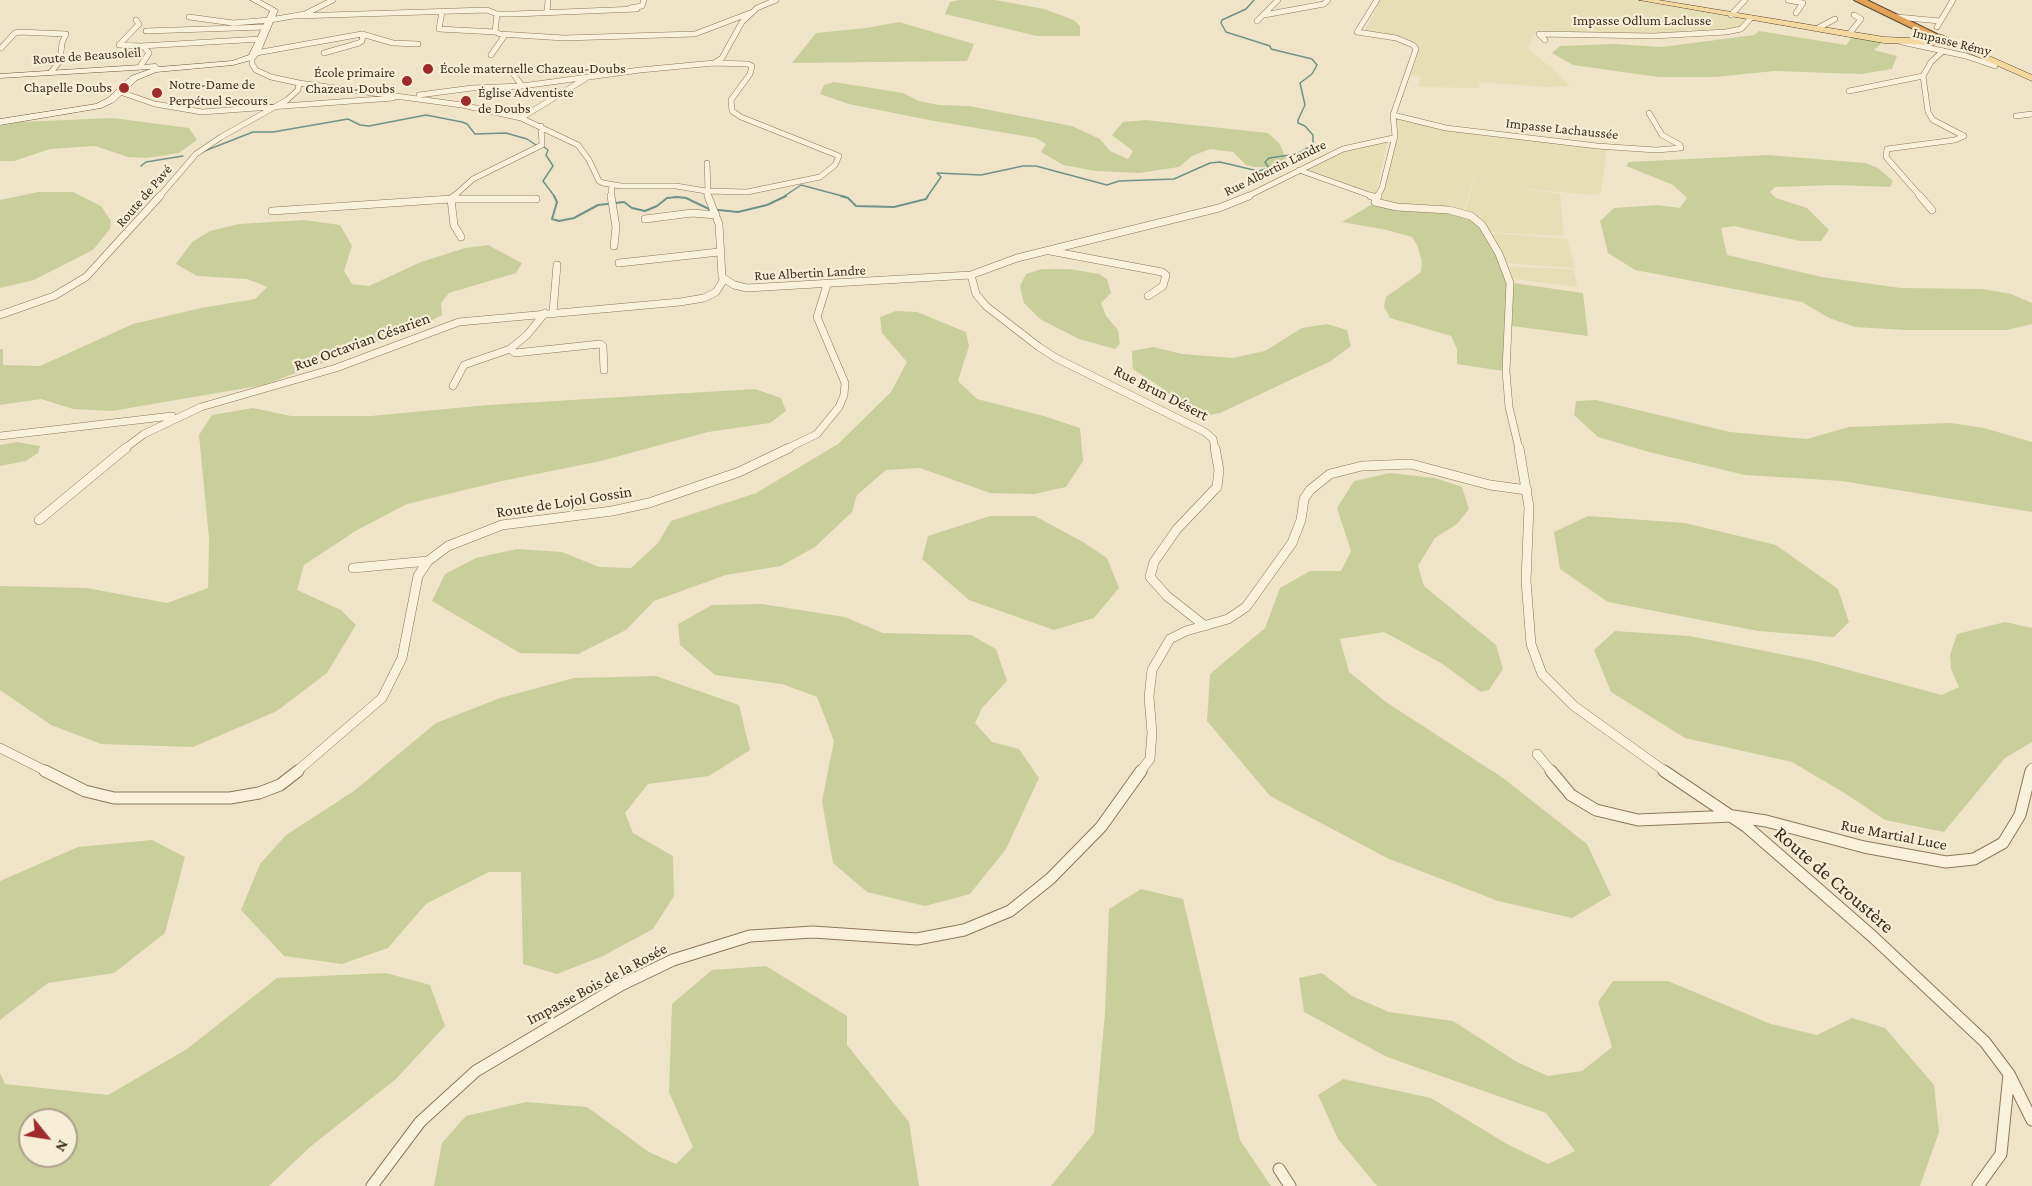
<!DOCTYPE html>
<html>
<head>
<meta charset="utf-8">
<style>
  body { margin:0 }
  #map { position:relative; width:2032px; height:1186px; overflow:hidden; background:#f0e4c8; font-family:"Crimson Pro",serif }
  canvas { display:block }
  .north { position:absolute; left:18px; top:1108px; width:60px; height:60px; box-sizing:border-box; background:#f7eed8; border:2px solid #ada18e; border-radius:50%; rotate:120deg; font-size:16px; font-weight:700; line-height:24px; text-align:center; color:#3d2e20 }
  .north::after { content:''; display:block; margin:auto; width:21px; height:27px; background:#9e2a2b; clip-path:polygon(50% 0,100% 100%,50% 72%,0 100%) }
</style>
</head>
<body>
<div id="map">
<canvas width="2032" height="1186"></canvas>
<div class="north">N</div>
</div>
<script>
const c = document.querySelector('canvas').getContext('2d');
c.lineJoin = 'round';
function fillPath(path, color) { c.fillStyle = color; c.fill(path, 'evenodd'); }
const toPath = rows => new Path2D(rows.map(r => 'M' + r).join(''));
function trace(path, color, width, dash) { c.strokeStyle = color; c.lineWidth = width; c.lineCap = dash ? 'butt' : 'round'; c.setLineDash(dash || []); c.stroke(path); }
function write(font, color, halo, rows, align = 'center') {
  c.font = font + ' "Crimson Pro",serif'; c.lineWidth = 4.5; c.setLineDash([]); c.textBaseline = 'middle'; c.strokeStyle = halo; c.fillStyle = color; for (const [text, x, y, turn = 0] of rows) {
    c.save(); c.translate(x, y); c.rotate((+turn || 0) * Math.PI / 180); c.textAlign = isNaN(turn) ? turn : align; if (halo) c.strokeText(text, 0, 0); c.fillText(text, 0, 0); c.restore();
  }
}
const farmland = toPath([
  [1381,0,1634,0,1746,20,1739,28,1711,32,1689,29,1677,35,1534,34,1528,49,1553,69,1570,86,1548,87,1479,82,1480,88,1419,87,1420,76,1411,75,1419,51,1417,45,1406,38,1369,32,1365,29],
  [1395,117,1427,126,1607,148,1601,193,1591,195,1516,188,1560,194,1564,236,1488,232,1465,212,1476,171,1463,212,1383,202,1379,199,1395,138],
  [1387,142,1375,197,1303,170,1345,150],
  [1489,233,1567,239,1575,268,1505,263],
  [1509,267,1573,269,1578,287,1513,279]
]);
const green = toPath([
  [959,0,995,0,1044,9,1074,20,1080,26,1080,36,1037,36,945,14,950,2],
  [899,22,974,44,967,61,792,63,816,33,866,28],
  [1759,31,1846,45,1853,36,1884,41,1874,50,1897,56,1892,69,1861,74,1774,71,1716,77,1658,77,1573,65,1552,53,1560,46,1615,44,1662,47,1754,35],
  [834,82,903,93,919,101,939,105,969,106,1072,126,1100,139,1110,151,1128,159,1133,151,1112,135,1123,122,1146,120,1268,133,1280,144,1287,162,1282,167,1255,167,1246,165,1233,152,1210,149,1192,156,1179,167,1139,173,1096,171,1063,165,1041,152,1046,144,1036,138,929,120,849,104,820,94,824,85],
  [113,118,189,128,197,140,179,153,147,158,128,157,95,146,50,149,14,161,0,161,0,126,20,122],
  [1768,155,1865,163,1878,168,1893,181,1890,187,1836,185,1775,187,1770,192,1776,198,1807,208,1829,230,1821,241,1800,241,1734,226,1721,228,1727,255,1822,277,1901,288,1983,289,2011,294,2032,303,2032,324,2007,330,1904,330,1855,327,1829,318,1802,302,1635,270,1608,253,1600,221,1614,208,1657,205,1680,208,1687,198,1673,185,1626,166,1629,162],
  [38,192,73,192,101,206,111,221,110,229,93,250,34,280,0,288,0,200],
  [1376,202,1469,216,1487,238,1500,263,1508,283,1503,371,1457,364,1457,349,1451,336,1390,318,1384,307,1386,297,1421,272,1422,261,1417,245,1412,237,1387,230,1342,222],
  [304,220,340,225,352,246,344,271,352,284,369,286,421,262,465,248,488,245,522,263,516,273,449,293,441,303,442,315,425,324,264,385,112,411,73,409,41,399,0,405,0,349,3,349,3,365,40,366,133,324,201,308,255,299,267,287,247,279,197,276,176,264,192,242,210,231,239,224],
  [1042,269,1069,269,1099,274,1107,279,1111,293,1101,303,1106,316,1118,330,1120,344,1115,349,1079,339,1040,319,1024,303,1020,286,1026,274],
  [1513,283,1583,293,1588,336,1512,326],
  [896,311,917,312,966,332,969,346,958,381,977,399,1044,416,1080,428,1083,461,1066,487,1034,494,990,493,920,468,886,470,857,495,852,512,815,547,781,566,726,575,654,601,626,630,578,654,520,653,432,601,445,574,476,558,517,549,562,552,599,567,631,568,658,543,671,521,756,493,838,444,891,392,907,362,882,333,880,317],
  [1327,324,1347,330,1351,346,1331,361,1220,413,1201,417,1184,411,1165,390,1133,369,1132,351,1153,347,1182,354,1232,358,1265,351,1302,328],
  [755,389,781,398,786,411,770,423,708,432,601,461,502,481,407,504,357,530,304,565,297,590,341,610,356,625,327,673,277,711,193,747,101,744,51,725,0,690,0,586,87,588,167,603,208,588,209,539,199,435,212,415,253,408,291,416,371,416,488,405],
  [1596,400,1730,432,1807,439,1849,427,1951,423,1984,428,2032,442,2032,512,1842,481,1745,475,1649,452,1598,437,1574,415,1576,401],
  [17,442,40,446,38,453,26,461,0,466,0,445],
  [1390,473,1435,478,1462,487,1469,509,1457,524,1435,538,1418,566,1424,586,1496,645,1503,669,1489,690,1481,692,1441,663,1384,632,1340,639,1349,672,1386,702,1503,778,1587,844,1611,895,1572,918,1498,901,1387,858,1270,796,1207,721,1210,674,1265,628,1280,588,1310,571,1341,571,1351,551,1337,508,1354,481],
  [990,516,1035,516,1083,542,1107,558,1119,588,1094,618,1054,630,969,600,922,559,928,536],
  [1588,516,1685,523,1776,545,1838,589,1849,622,1834,637,1758,631,1608,602,1560,569,1554,532],
  [762,604,845,617,883,633,971,635,996,649,1007,681,982,708,975,723,992,742,1019,749,1039,778,1006,849,970,894,925,906,867,892,833,863,822,801,834,741,817,697,782,684,715,675,680,645,678,624,712,605],
  [2005,622,2032,628,2032,742,2005,758,1944,832,1885,820,1846,794,1792,762,1685,738,1611,692,1594,650,1615,631,1690,636,1815,661,1942,695,1959,687,1951,669,1950,655,1957,634],
  [656,676,739,705,750,750,709,776,648,784,625,813,633,833,673,856,674,896,653,929,603,956,557,974,523,964,521,872,489,872,426,904,388,948,342,964,284,956,241,910,260,864,286,835,354,791,436,723,500,698,574,678],
  [152,840,185,857,165,933,114,973,48,983,0,1020,0,881,78,847],
  [1141,889,1183,899,1240,1140,1271,1186,1051,1186,1094,1133,1105,1013,1109,909],
  [766,966,847,1016,847,1045,909,1122,919,1186,434,1186,442,1143,466,1116,526,1102,587,1107,649,1152,676,1164,693,1147,669,1092,672,1004,712,970],
  [386,973,430,985,445,1026,396,1079,310,1147,269,1186,0,1186,0,1073,5,1084,108,1095,187,1049,277,978],
  [30,1120,66,1120,66,1156,30,1156],
  [1322,973,1352,996,1389,1012,1453,1021,1517,1062,1548,1076,1582,1071,1612,1047,1598,1002,1613,981,1668,981,1771,1024,1817,1035,1852,1018,1885,1028,1934,1085,1939,1132,1920,1186,1377,1186,1338,1139,1318,1095,1343,1079,1431,1098,1507,1144,1548,1164,1575,1151,1546,1113,1387,1057,1304,1012,1299,978]
]);
const streamFar1 = toPath([
  [544,147,548,150,546,155,553,166,543,181,555,197],
  [202,152,253,132,273,132,348,119,360,125,369,126,426,115,462,122,467,124,475,134,506,133,527,139,536,145],
  [141,166,146,162,183,156],
  [674,197,679,197],
  [783,197,801,185,846,197],
  [927,197,941,177,937,173,981,175,1023,166,1036,166,1107,185,1119,181,1174,179,1210,163,1220,162,1258,171,1269,168,1265,162,1269,158,1297,154,1313,145,1313,135,1305,126,1298,123,1298,120,1305,105,1300,83,1312,74,1317,65,1312,59,1271,49,1270,46,1226,32,1221,23,1222,20,1246,9,1254,0]
]);
const stream = toPath([
  [554,196,557,202,552,219,559,221,574,218,598,205,624,202,632,208,645,211,657,206,667,198,677,197,686,198,709,209,738,212,767,205,786,196],
  [841,196,848,198,856,206,894,207,926,199,928,196]
]);
const streetFar3 = toPath([
  [1377,0,1357,32,1396,38,1413,45,1416,49,1393,115,1395,136,1382,188,1377,197],
  [1788,0,1803,3,1796,13],
  [630,8,642,6,644,0],
  [442,12,439,29,495,32],
  [547,12,548,0],
  [497,14,495,32,500,34,564,38,695,34,750,13],
  [1264,15,1324,4,1328,0],
  [1731,15,1745,0],
  [297,16,487,10,497,14,514,14,637,9],
  [189,17,233,23,270,20,305,14,333,0],
  [1897,17,1940,21],
  [136,20,139,24,119,45,141,46,261,39],
  [1257,21,1278,0],
  [1937,27,1953,0],
  [1816,29,1835,19],
  [146,31,266,27],
  [1849,34,1861,19,1854,15],
  [1545,40,1539,34,1654,36,1726,32,1741,29,1751,18],
  [1902,42,1966,56,1995,66],
  [1,48,15,33,19,32,66,34,62,43,60,61,51,72],
  [256,53,362,34,393,43,418,44],
  [324,53,359,43,362,41,363,34],
  [491,55,505,35],
  [252,57,252,64,256,70,271,77,299,83,462,105,521,118,578,145,589,160,599,181,603,183,621,186,676,186,706,191,708,197],
  [714,63,722,58,742,22,757,8,776,0],
  [141,65,149,53,143,46],
  [512,72,522,86],
  [1849,91,1923,76],
  [120,92,155,104,202,112,393,98],
  [419,95,472,88,522,86,640,70,714,63,748,64,752,66,750,74,731,100,732,111,741,117,839,156,835,165,820,177,747,192,706,191],
  [1393,115,1446,128,1597,146,1656,150,1681,148,1680,145,1662,135,1649,113],
  [2016,116,2032,114],
  [521,118,588,77],
  [707,163,708,191],
  [1299,170,1375,197],
  [159,197,196,154,221,137,287,100,298,90,299,83],
  [453,197,473,179,542,145,541,126],
  [611,197,612,185],
  [1246,197,1343,149,1393,138],
  [1921,197,1886,157,1887,149,1955,140,1964,136,1933,120,1928,112,1923,76,1931,62,1943,51]
]);
const streetFar2 = toPath([
  [455,196,451,199,454,225,461,237],
  [611,196,616,227,614,246],
  [708,196,719,224,722,277,734,285,747,288,971,275,1017,258,1219,208,1249,196],
  [1371,196,1377,198],
  [1378,196,1375,202,1397,207,1449,210,1471,216,1482,225,1499,254,1510,283,1506,371,1509,407,1519,449],
  [1920,196,1932,210],
  [272,211,451,199,536,199],
  [645,219,692,213,716,215],
  [1050,251,1162,272,1166,275,1163,286,1148,296],
  [619,263,719,252],
  [971,275,976,294,986,306,1039,347,1056,358,1205,432,1213,439,1215,449],
  [553,312,557,265],
  [0,315,54,296,86,277,160,196],
  [510,349,515,353,600,344,603,346,604,370],
  [453,386,464,365,510,349,527,335,545,313],
  [0,436,172,416],
  [124,449,144,434,201,407,336,368,459,322,680,302,704,298,716,292,724,279],
  [786,449,817,434,839,407,844,395,845,383,817,317,827,285]
]);
const streetFar1 = toPath([
  [1519,448,1529,507,1526,581,1531,644,1542,674,1574,706,1666,772],
  [39,520,126,448],
  [353,568,428,561],
  [1205,626,1167,596,1150,577,1154,562,1177,529,1217,487,1219,470,1215,448],
  [0,748,48,772],
  [1537,754,1552,772],
  [296,772,382,698,402,658,418,576,428,561,448,546,502,525,612,511,649,503,739,472,789,448],
  [1140,772,1150,759,1152,733,1149,697,1152,670,1170,639,1186,631,1228,619,1246,607,1292,543,1301,520,1304,499,1310,490,1330,474,1362,466,1411,464,1490,485,1527,490],
  [2031,772,2032,768]
]);
const street = toPath([
  [45,771,85,791,114,798,230,798,259,793,280,785,298,771],
  [1551,771,1571,795,1596,810,1638,820,1733,816,1766,821,1864,847,1946,862,1974,859,2003,843,2020,815,2031,771],
  [1664,771,1747,827,1872,936,1985,1042,2009,1074,2032,1120],
  [1279,1169,1290,1186],
  [372,1186,420,1122,476,1071,621,985,673,960,750,936,813,932,917,939,964,930,1010,911,1050,879,1101,827,1141,771],
  [1978,1186,2001,1154,2009,1074]
]);
const secondary = toPath([
  [250,0,260,0,278,10,260,53,255,59,233,65,156,72,137,80,114,102,101,108,0,125,0,119,96,104,108,98,131,76,151,69,0,78,0,74,156,64,159,67,232,61,249,55,270,11,250,0]
]);
const primary = toPath([
  [1639,0,1658,0,1884,37,1933,39,1923,36,1927,33,1942,35,2032,75,2032,81,1940,40,1935,40,1938,42,1934,45,1884,43,1639,0]
]);
const highway = toPath([
  [1854,0,1867,0,1941,36,1932,38,1854,0]
]);
const markers = [
  [428,69,6,"#9e2a2b"],
  [407,81,6,"#9e2a2b"],
  [124,88,6,"#9e2a2b"],
  [157,93,6,"#9e2a2b"],
  [466,101,6,"#9e2a2b"]
];
const farStreetnames = [
  ["Impasse Odlum Laclusse",1642,21],
  ["Impasse Rémy",1952,42,14],
  ["Route de Beausoleil",87,56,-4],
  ["Impasse Lachaussée",1562,129,6],
  ["Rue Albertin Landre",1275,168,-26],
  ["Route de Pavé",144,196,-49],
  ["Rue Albertin Landre",810,273,-3]
];
const farPoinames = [
  ["École maternelle Chazeau-Doubs",440,69],
  ["École primaire",395,73,"right"],
  ["Chazeau-Doubs",395,89,"right"],
  ["Notre-Dame de",169,85],
  ["Perpétuel Secours",169,101],
  ["Chapelle Doubs",112,88,"right"],
  ["Église Adventiste",478,93],
  ["de Doubs",478,109]
];
const streetNames = [
  ["Rue Octavian Césarien",362,342,-20],
  ["Rue Brun Désert",1161,393,27],
  ["Route de Lojol Gossin",564,502,-9],
  ["Rue Martial Luce",1894,835,11],
  ["Impasse Bois de la Rosée",597,984,-28]
];
const nearStreetnames = [
  ["Route de Croustère",1834,880,41]
];
fillPath(farmland, '#e6deb5');
fillPath(green, '#c9cf9b');
trace(streamFar1, '#6f938a', 1.5);
trace(stream, '#6f938a', 2);
trace(streetFar3, '#8d765c', 6);
trace(streetFar2, '#8d765c', 8);
trace(streetFar1, '#8d765c', 10);
trace(street, '#8d765c', 13);
trace(secondary, '#6f573f', 1);
trace(primary, '#5b4430', 1);
trace(highway, '#5b4430', 2);
trace(streetFar3, '#faf1dc', 5);
trace(streetFar2, '#faf1dc', 7);
trace(streetFar1, '#faf1dc', 9);
trace(street, '#faf1dc', 11);
fillPath(secondary, '#faf1dc');
fillPath(primary, '#f3d9a0');
fillPath(highway, '#e0a458');
for (const [x, y, r, color] of markers) { const dot = new Path2D(); dot.arc(x, y, r, 0, 2 * Math.PI); c.fillStyle = color; c.fill(dot); trace(dot, '#f7eed8', 2); }
write('14px', '#3d2e20', '#f7eed8', farStreetnames);
write('14px', '#3d2e20', '#f7eed8', farPoinames, 'left');
write('16px', '#3d2e20', '#f7eed8', streetNames);
write('20px', '#3d2e20', '#f7eed8', nearStreetnames);
</script>
</body>
</html>
